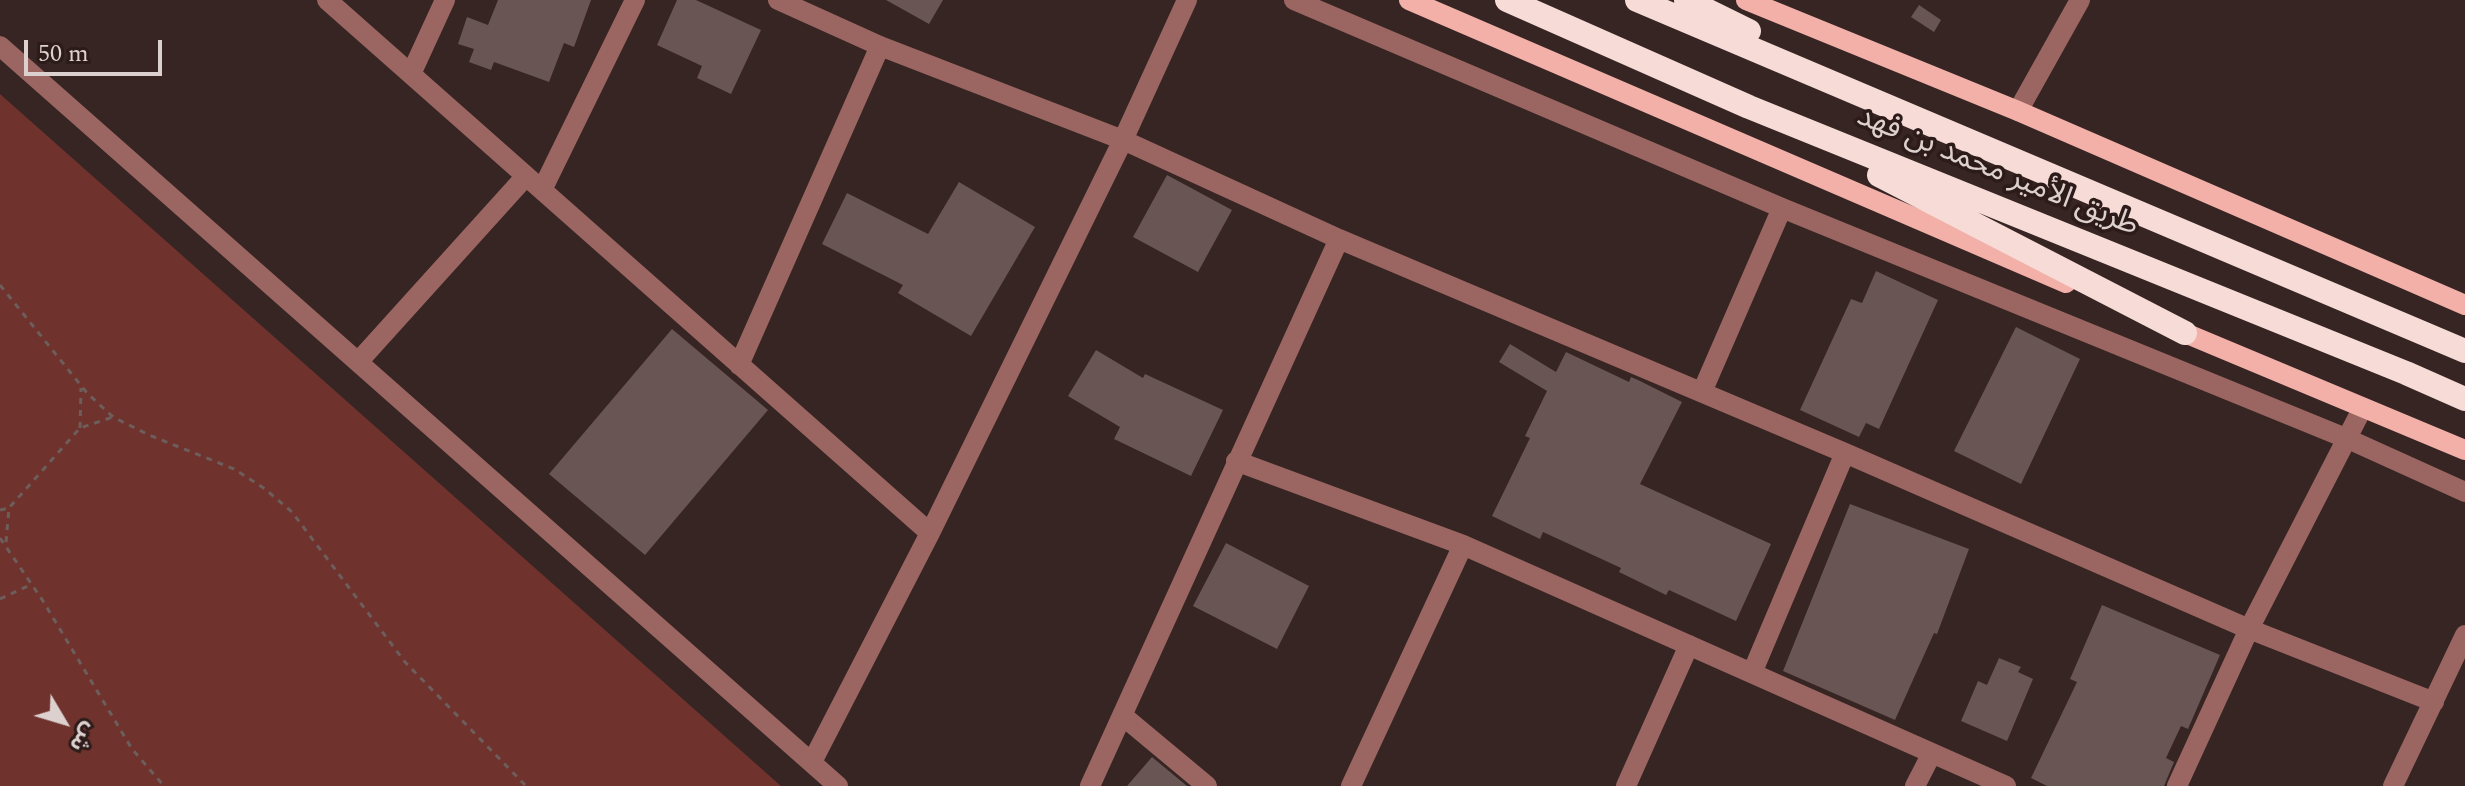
<!DOCTYPE html>
<html>
<head>
<meta charset="utf-8">
<style>
  body { margin:0 }
  #map { position:relative; width:2465px; height:786px; overflow:hidden; background:#362523; font-family:Spectral,"Noto Sans Arabic",serif }
  canvas { display:block }
  .north { position:absolute; left:24px; top:682px; width:80px; height:80px; -webkit-text-stroke:6px #2c1b19; paint-order:stroke; rotate:128deg; font-size:22px; font-weight:700; line-height:32px; text-align:center; color:#ddd1cf }
  .north::after { content:''; display:block; margin:auto; width:28px; height:36px; background:#ddd1cf; clip-path:polygon(50% 0,100% 100%,50% 72%,0 100%) }
  .scale { position:absolute; left:24px; top:40px; width:138px; height:36px; box-sizing:border-box; border:4px solid #ddd1cf; border-top:0; padding-left:10px; font-size:24px; line-height:28px; white-space:nowrap; color:#ddd1cf; -webkit-text-stroke:6px #2c1b19; paint-order:stroke }
</style>
</head>
<body>
<div id="map">
<canvas width="2465" height="786"></canvas>
<div class="north">ش</div>
<div class="scale">50 m</div>
</div>
<script>
const c = document.querySelector('canvas').getContext('2d');
c.lineJoin = 'round';
function fillPath(path, color) { c.fillStyle = color; c.fill(path, 'evenodd'); }
const toPath = rows => new Path2D(rows.map(r => 'M' + r).join(''));
function trace(path, color, width, dash) { c.strokeStyle = color; c.lineWidth = width; c.lineCap = dash ? 'butt' : 'round'; c.setLineDash(dash || []); c.stroke(path); }
function write(font, color, halo, rows, align = 'center') {
  c.font = font + ' Spectral,"Noto Sans Arabic",serif'; c.lineWidth = 7; c.setLineDash([]); c.textBaseline = 'middle'; c.strokeStyle = halo; c.fillStyle = color; for (const [text, x, y, turn = 0] of rows) {
    c.save(); c.translate(x, y); c.rotate((+turn || 0) * Math.PI / 180); c.textAlign = isNaN(turn) ? turn : align; if (halo) c.strokeText(text, 0, 0); c.fillText(text, 0, 0); c.restore();
  }
}
const green = toPath([
  [0,94,781,786,0,786]
]);
const building = toPath([
  [498,0,591,0,574,47,564,43,549,82,494,62,491,70,469,62,474,49,458,44,467,17,488,25],
  [677,0,696,0,761,30,731,94,697,78,702,66,657,45],
  [886,0,943,0,929,24],
  [1919,5,1941,20,1934,32,1911,17],
  [1167,175,1232,210,1198,272,1133,237],
  [959,182,1035,227,971,336,898,293,903,285,822,244,847,193,928,234],
  [1876,271,1938,300,1879,429,1866,423,1859,437,1800,410,1851,299,1862,303],
  [2016,327,2080,359,2021,484,1954,451],
  [672,329,768,410,645,555,549,474],
  [1510,344,1556,372,1566,352,1629,382,1631,377,1638,380,1682,402,1640,484,1771,544,1736,621,1669,590,1666,595,1619,572,1621,568,1543,532,1540,539,1492,516,1530,438,1525,436,1547,391,1499,362],
  [1096,350,1143,378,1145,374,1223,410,1191,476,1114,439,1120,427,1068,396],
  [1850,504,1969,549,1937,634,1934,633,1895,720,1783,671],
  [1226,543,1309,586,1277,649,1193,606],
  [2102,605,2220,655,2188,729,2181,726,2166,758,2174,762,2164,786,2047,786,2031,778,2077,682,2070,679],
  [1999,658,2021,667,2018,672,2033,679,2007,741,1961,721,1978,681,1987,685],
  [1152,757,1187,786,1127,786]
]);
const path = toPath([
  [0,285,87,393,113,417,149,435,234,469,265,489,292,512,405,662,526,786],
  [80,428,81,388],
  [0,510,9,508],
  [0,538,43,601,132,749,164,786],
  [6,542,9,508,80,428,113,417],
  [0,599,32,584]
]);
const minor = toPath([
  [327,0,930,533],
  [778,0,880,46,1123,140,1339,239,1845,453,2249,629,2434,702],
  [1294,0,1782,208,2348,439,2465,492],
  [0,46,838,786],
  [411,74,445,0],
  [2018,111,2080,0],
  [542,190,635,0],
  [358,362,526,176],
  [739,365,880,46],
  [1702,392,1782,208],
  [1236,461,1463,545,2006,786],
  [1752,673,1845,453],
  [1123,716,1207,786],
  [812,762,930,533,1123,140,1187,0],
  [1090,786,1339,239],
  [1351,786,1463,545],
  [1626,786,1689,645],
  [1915,786,1932,753],
  [2177,786,2249,629,2362,409],
  [2393,786,2465,635]
]);
const major = toPath([
  [1409,0,2066,283],
  [1746,0,2018,111,2465,305],
  [2173,328,2465,450]
]);
const highway = toPath([
  [1507,0,1749,107,2406,373,2465,399],
  [1637,0,2465,351],
  [1686,0,1749,31],
  [1879,175,2185,333]
]);
const streetNames = [
  ["طريق الأمير محمد بن فهد",1997,173,22]
];
fillPath(green, '#6f322d');
fillPath(building, '#695553');
trace(path, '#6d5e5c', 3, [6, 6]);
trace(minor, '#9b6661', 20);
trace(major, '#f2b0a9', 20);
trace(highway, '#f6dbd7', 24);
write('30px', '#ddd1cf', '#2c1b19', streetNames);
</script>
</body>
</html>
